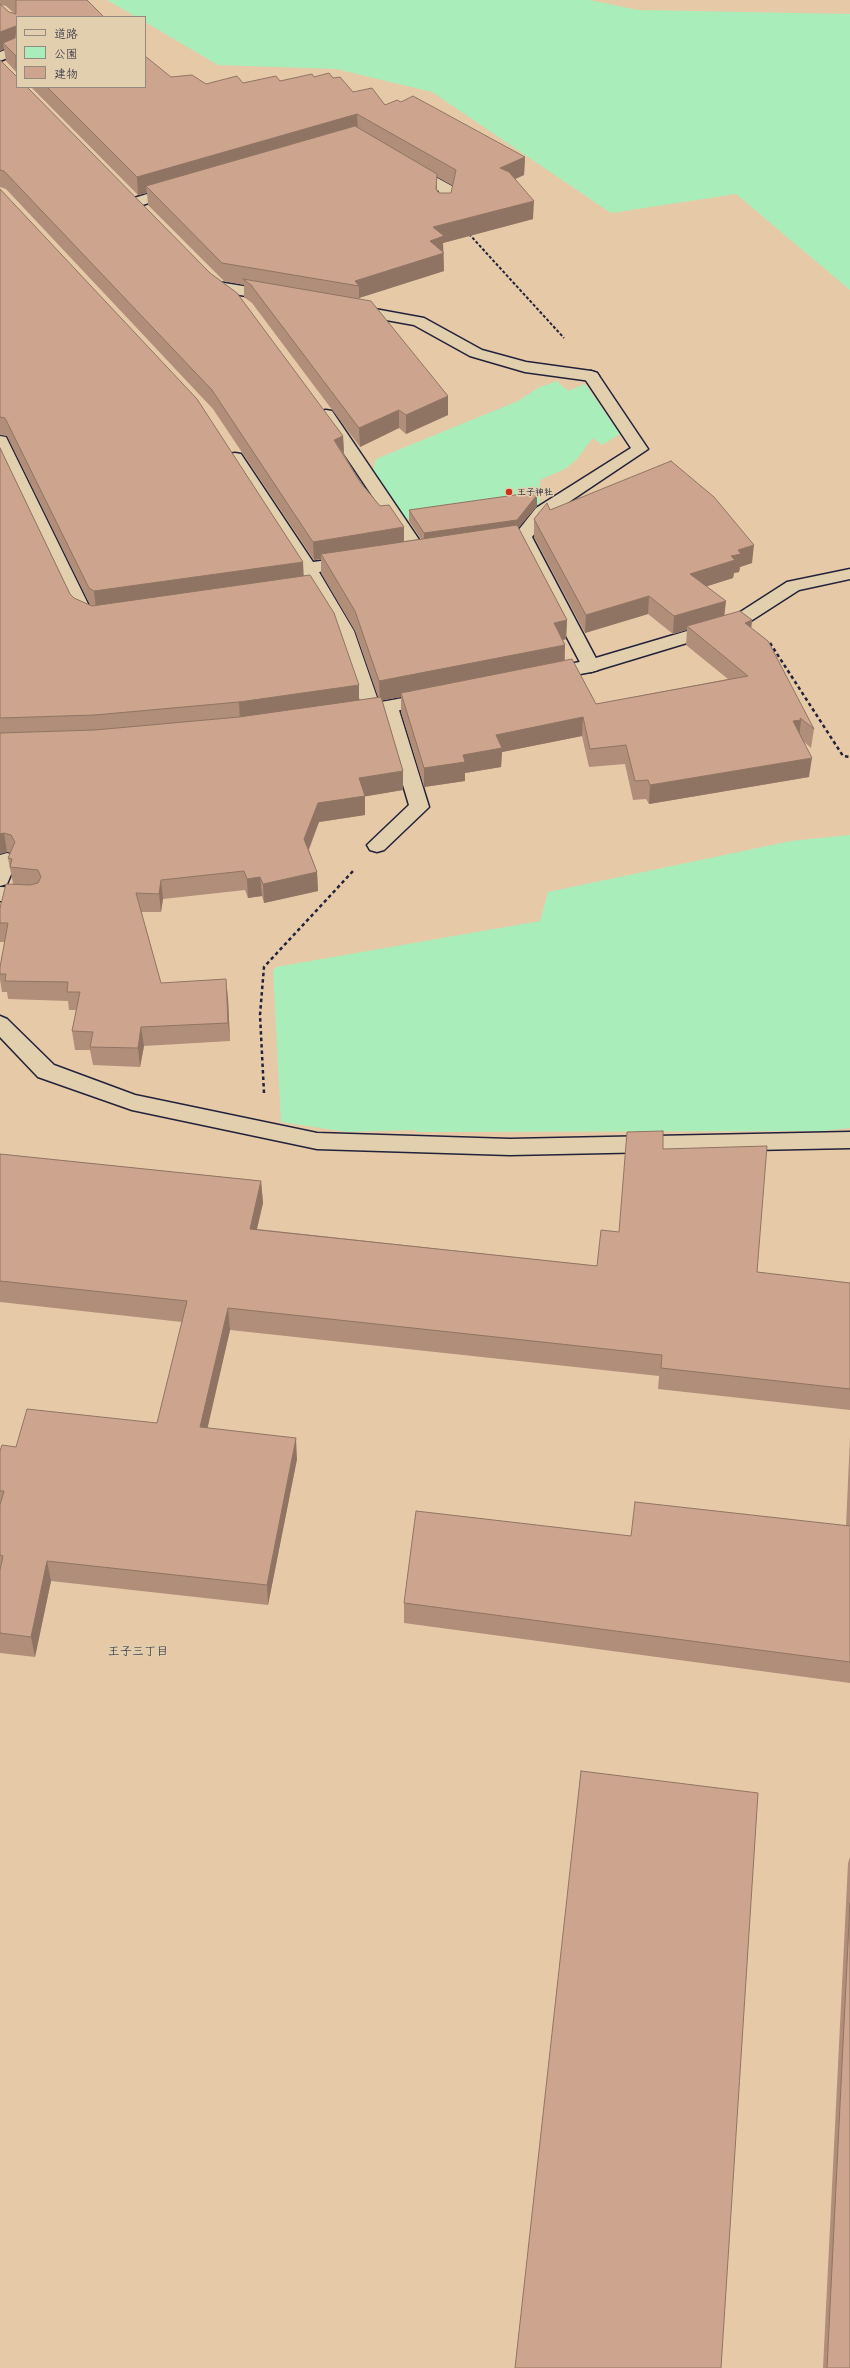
<!DOCTYPE html>
<html>
<head>
<meta charset="utf-8">
<style>
  body { margin:0 }
  #map { position:relative; width:850px; height:2368px; overflow:hidden; background:#e6caa8; font-family:"Comic Neue","Klee One",sans-serif }
  canvas { display:block }
  .legend { position:absolute; left:16px; top:16px; width:130px; height:72px; box-sizing:border-box; background:#e2cfad; border:1px solid #958a7f; margin:0; padding:5px 7px; list-style:none; font-size:12px; color:#22223b }
  .legend li { display:flex; align-items:center; gap:8px; height:20px }
  .legend b { width:20px; border:1px solid #958a7f }
</style>
</head>
<body>
<div id="map">
<canvas width="850" height="2368"></canvas>
<ul class="legend">
<li><b style="height:5px;background:#e2cfad"></b>道路</li>
<li><b style="height:11px;background:#a9eeba"></b>公園</li>
<li><b style="height:11px;background:#cda58e"></b>建物</li>
</ul>
</div>
<script>
const c = document.querySelector('canvas').getContext('2d');
c.lineJoin = 'round';
function fillPath(path, color) { c.fillStyle = color; c.fill(path, 'evenodd'); }
const toPath = rows => new Path2D(rows.map(r => 'M' + r).join(''));
function trace(path, color, width, dash) { c.strokeStyle = color; c.lineWidth = width; c.lineCap = dash ? 'butt' : 'round'; c.setLineDash(dash || []); c.stroke(path); }
function write(font, color, halo, rows, align = 'center') {
  c.font = font + ' "Comic Neue","Klee One",sans-serif'; c.lineWidth = 3; c.setLineDash([]); c.textBaseline = 'middle'; c.strokeStyle = halo; c.fillStyle = color; for (const [text, x, y, turn = 0] of rows) {
    c.save(); c.translate(x, y); c.rotate((+turn || 0) * Math.PI / 180); c.textAlign = isNaN(turn) ? turn : align; if (halo) c.strokeText(text, 0, 0); c.fillText(text, 0, 0); c.restore();
  }
}
const green = toPath([
  [107,0,589,0,638,10,850,14,850,290,736,194,611,213,432,92,336,69,218,65,145,22,145,17,136,17],
  [557,381,568,391,585,384,620,434,602,445,593,438,577,459,565,469,540,480,540,502,530,513,425,521,398,518,372,474,376,459,518,401,538,388],
  [850,835,850,1128,823,1131,418,1132,415,1130,347,1132,281,1122,273,970,276,967,540,921,548,892,791,841]
]);
const pathFar1 = toPath([
  [469,234,564,338]
]);
const path = toPath([
  [770,643,843,756,850,757],
  [264,1093,260,1015,264,967,354,870]
]);
const lane = toPath([
  [412,164,452,186,455,189,450,210,440,210,437,207,439,191,407,171,405,168,412,164],
  [176,185,184,190,181,193,136,207,128,202,131,199,176,185],
  [218,282,274,291,280,293,282,296,280,299,274,301,212,290,210,287,212,284,218,282],
  [353,305,424,318,482,350,526,362,591,371,597,373,599,376,597,379,591,381,525,372,470,356,414,325,347,313,345,310,347,307,353,305]
]);
const street = toPath([
  [17,45,17,54,0,61,0,52,17,45],
  [591,371,597,373,648,449,548,516,532,537,600,666,598,670,591,672,584,670,582,666,517,543,494,546,488,545,485,541,488,537,517,532,536,508,631,448,583,376,585,373,591,371],
  [326,410,332,411,424,547,427,551,424,555,401,559,395,558,392,554,395,550,407,548,318,415,320,411,326,410],
  [0,436,6,437,8,441,90,608,103,613,106,617,103,621,97,623,91,621,77,616,74,612,0,458,0,436],
  [235,453,241,454,313,562,351,557,357,558,360,562,357,566,351,567,319,572,354,631,380,706,382,703,389,701,396,703,398,707,429,807,384,850,377,852,370,850,367,845,409,805,381,711,379,714,372,716,365,714,363,710,336,631,299,568,227,458,229,454,235,453],
  [7,853,14,855,17,860,7,884,0,886,0,855,7,853],
  [0,887,33,888,40,890,43,895,40,900,33,902,0,901,0,887],
  [0,1016,7,1019,54,1065,135,1095,317,1133,510,1139,850,1132,850,1148,510,1155,317,1149,132,1110,38,1077,0,1037,0,1016]
]);
const secondary = toPath([
  [850,569,850,579,799,590,743,626,591,672,548,680,541,678,539,674,541,670,589,660,731,618,787,582,850,569],
  [430,693,437,695,439,699,437,703,354,719,347,717,345,713,347,709,354,707,430,693]
]);
const wall = toPath([
  [0,0,87,0,17,17,17,73,6,61,4,49,0,51],
  [1,5,6,6,14,13,9,12],
  [0,60,343,436,344,454,360,482,380,506,404,527,404,541,421,539,409,521,409,510,537,495,537,506,518,528,567,620,566,639,563,640,565,645,565,660,596,704,728,679,686,645,687,630,673,634,648,614,585,633,534,537,534,519,550,510,752,563,740,567,739,572,734,573,733,578,707,586,724,615,752,620,751,628,814,729,811,748,803,741,809,777,649,804,646,799,633,800,625,764,589,767,582,736,502,752,501,767,465,773,465,781,424,787,401,712,401,697,382,700,403,771,403,790,365,796,365,815,319,822,309,850,317,872,318,891,264,903,262,896,248,898,245,890,163,899,161,912,141,912,161,983,228,998,230,1041,144,1046,140,1067,93,1065,90,1050,75,1050,72,1031,76,1010,69,1010,68,1001,8,999,7,992,2,992,0,980,0,967,5,942,0,942,0,908,13,884,8,858,11,853,7,852,0,854,0,448,70,594,74,598,90,605,7,436,0,435,0,189,304,576,359,700,378,697,355,631,321,573,321,559,314,560,213,409,6,189,0,187],
  [171,77,206,84,243,83,280,81,314,77,333,78,353,92,385,105,401,102,525,157,524,175,515,179,533,219,443,243,444,271,359,298,448,396,448,415,406,434,399,428,360,447,252,303,244,297,244,285,224,281,148,205,147,193,138,195,31,87,145,87],
  [437,177,453,186,451,193,439,193,437,191],
  [663,1149,757,1272,850,1283,850,1410,658,1389,659,1376,230,1330,207,1428,297,1459,268,1605,51,1581,35,1657,0,1653,0,1451,16,1447,157,1423,182,1322,0,1302,0,1154,261,1181,263,1203,257,1229,597,1266,619,1232],
  [850,1437,850,1683,404,1623,404,1603,631,1536,846,1526],
  [850,1857,850,2368,823,2368,848,1863]
]);
const shadedWall = toPath([
  [16,26,17,37,3,43,4,49,0,51,0,32],
  [357,114,358,132,146,186,147,193,138,195,137,177],
  [525,157,524,175,500,186,500,168],
  [437,174,437,192,436,189],
  [534,201,533,219,443,243,444,271,359,298,359,286,355,281,430,241,433,227],
  [448,396,448,415,406,434,406,415],
  [399,410,399,428,360,447,359,428],
  [343,436,344,454,334,440],
  [537,495,537,506,516,531,424,543,424,533],
  [404,527,404,546,321,554,321,559,314,560,313,542],
  [754,545,752,563,740,567,739,572,734,573,733,578,689,592,690,574,731,556,738,550],
  [303,562,304,581,96,609,94,591],
  [649,596,648,614,585,633,586,615],
  [726,601,724,619,687,626,687,630,673,634,674,616],
  [567,620,566,639,553,643,554,623],
  [752,620,750,639,745,623],
  [565,645,564,664,401,693,401,697,380,701,379,681],
  [359,685,359,704,240,721,239,702],
  [583,717,582,736,502,752,501,767,465,773,465,781,424,787,424,768,463,755,496,735],
  [801,720,799,739,793,721],
  [812,758,809,777,649,804,650,785],
  [403,771,403,790,362,797,365,796,365,815,319,822,305,858,304,839,318,803,359,778],
  [4,833,7,852,0,854,0,834],
  [317,872,318,891,264,903,263,884],
  [260,877,262,896,248,898,247,879],
  [161,880,163,899,161,912,159,894],
  [226,979,228,998,230,1041,228,1023],
  [141,1027,144,1046,140,1067,138,1048],
  [261,1181,263,1203,252,1250,250,1229],
  [228,1308,230,1330,203,1448,200,1427],
  [296,1438,297,1459,268,1605,267,1585],
  [47,1561,51,1581,35,1657,31,1637]
]);
const building = toPath([
  [16,0,87,0,104,17,17,17,17,68,16,68,16,56,3,43,15,38,16,26,0,32,0,4,9,12,16,14,16,0],
  [145,56,171,77,192,75,206,84,237,76,243,83,276,76,280,81,312,74,314,77,329,73,333,78,340,77,353,92,372,88,385,105,397,100,401,102,413,96,525,157,500,168,509,172,534,201,433,227,444,236,430,241,444,253,355,281,359,286,222,263,146,186,355,126,437,174,436,189,439,193,451,193,456,170,357,114,137,177,47,87,145,87,145,56],
  [0,60,17,77,17,87,27,87,210,273,237,293,343,436,334,440,360,482,380,506,389,505,404,527,313,542,212,390,4,171,0,170,0,60],
  [0,189,197,399,303,562,94,591,89,588,5,418,0,417,0,189],
  [243,279,371,301,448,396,406,415,399,410,359,428,251,285,243,279],
  [0,448,70,594,74,598,92,606,310,575,334,613,359,685,239,702,95,715,0,718,0,448],
  [671,461,714,497,754,545,738,550,741,554,731,556,735,560,690,574,726,601,674,616,649,596,586,615,534,519,547,503,550,510,671,461],
  [536,492,537,495,517,520,424,533,409,510,536,492],
  [517,525,567,620,554,623,565,645,379,681,355,611,321,554,517,525],
  [740,611,752,620,745,623,768,641,814,729,800,718,801,720,793,721,812,758,650,785,648,780,635,781,626,745,590,749,583,717,496,735,502,748,463,755,465,762,424,768,401,693,572,659,596,704,748,676,687,626,740,611],
  [381,697,403,771,359,778,365,796,318,803,304,839,317,872,263,884,260,877,247,879,244,871,161,880,159,894,136,893,161,983,226,979,228,1023,141,1027,138,1048,90,1047,93,1032,72,1031,80,992,67,992,68,982,5,981,6,974,0,974,0,967,8,923,0,923,0,908,6,884,30,885,38,883,41,877,38,870,10,867,12,859,8,858,15,842,11,835,4,833,0,834,0,733,95,730,239,717,381,697],
  [663,1131,663,1149,767,1146,757,1272,850,1283,850,1389,661,1368,662,1355,228,1308,200,1427,296,1438,267,1585,47,1561,31,1637,0,1633,0,1570,3,1556,0,1555,0,1505,4,1491,0,1491,0,1451,2,1445,16,1447,27,1409,157,1423,187,1301,0,1281,0,1154,261,1181,250,1229,597,1266,601,1230,619,1232,627,1132,663,1131],
  [635,1502,850,1526,850,1662,404,1603,416,1511,631,1536,635,1502],
  [581,1771,758,1793,721,2368,515,2368,581,1771],
  [850,1903,850,2368,827,2368,850,1903]
]);
const markers = [
  [509,492,4,"#c8321e"]
];
const farPoinames = [
  ["王子神社",517,492]
];
const neighbourhoodNames = [
  ["王子三丁目",138,1652]
];
fillPath(green, '#a9eeba');
trace(lane, '#22223b', 3);
trace(street, '#22223b', 3);
trace(secondary, '#22223b', 3);
trace(pathFar1, '#22223b', 2, [3, 2]);
trace(path, '#22223b', 2.5, [3.5, 3]);
fillPath(lane, '#e2cfad');
fillPath(street, '#e2cfad');
fillPath(secondary, '#e2cfad');
fillPath(wall, '#b08e7a');
fillPath(shadedWall, '#907463');
fillPath(building, '#cda58e');
trace(building, '#907463', 1);
for (const [x, y, r, color] of markers) { const dot = new Path2D(); dot.arc(x, y, r, 0, 2 * Math.PI); c.fillStyle = color; c.fill(dot); trace(dot, '#e2cfad', 1.5); }
write('bold 9px', '#22223b', '#e2cfad', farPoinames, 'left');
write('12px', '#22223b', '#e2cfad', neighbourhoodNames);
</script>
</body>
</html>
